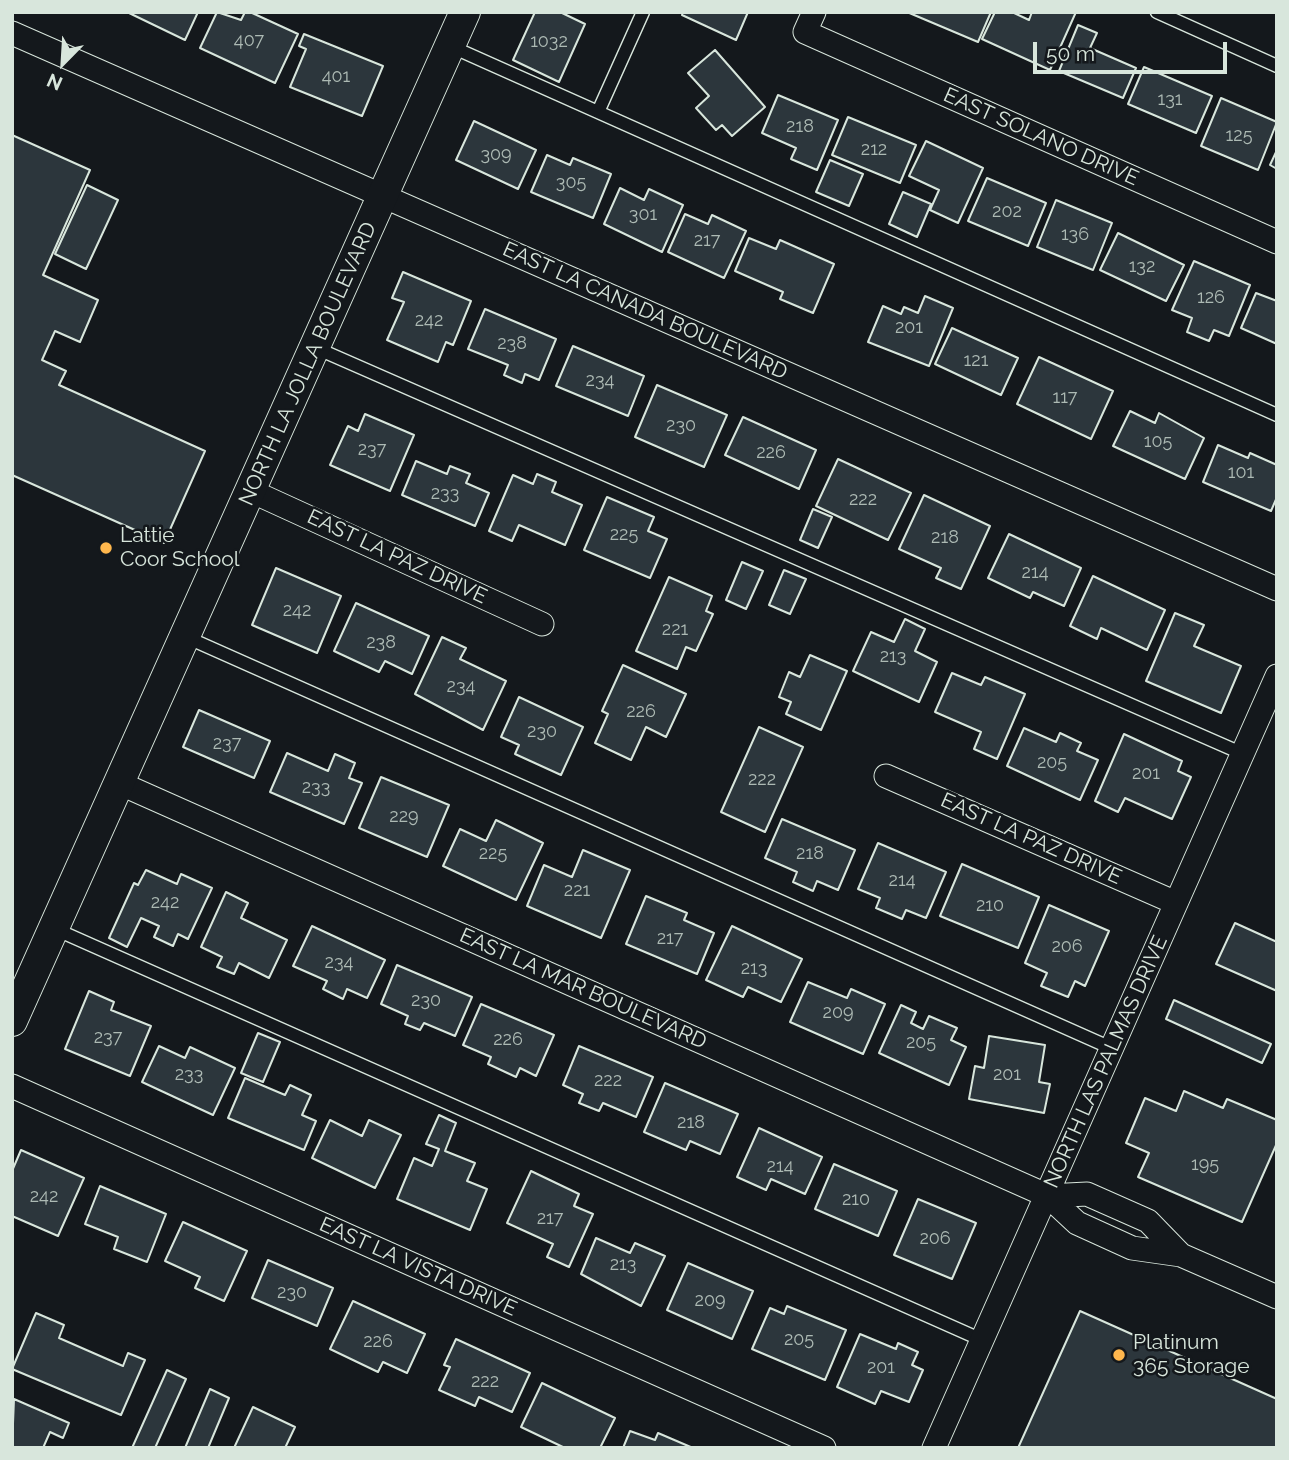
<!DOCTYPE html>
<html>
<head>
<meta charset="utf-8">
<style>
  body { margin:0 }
  #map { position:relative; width:1289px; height:1460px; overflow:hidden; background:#14181c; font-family:Raleway,sans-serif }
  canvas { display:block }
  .frame { position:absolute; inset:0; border:14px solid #d8e6dc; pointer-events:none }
  .north { position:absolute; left:28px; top:28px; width:70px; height:70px; -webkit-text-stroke:5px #14181c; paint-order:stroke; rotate:204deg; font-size:19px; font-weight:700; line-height:28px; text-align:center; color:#d8e6dc }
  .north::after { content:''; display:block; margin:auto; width:24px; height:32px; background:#d8e6dc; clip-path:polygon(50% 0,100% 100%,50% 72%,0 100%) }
  .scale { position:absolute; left:1033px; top:42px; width:194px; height:32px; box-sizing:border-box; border:4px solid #d8e6dc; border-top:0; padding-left:9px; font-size:21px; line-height:24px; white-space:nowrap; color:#d8e6dc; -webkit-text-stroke:5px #14181c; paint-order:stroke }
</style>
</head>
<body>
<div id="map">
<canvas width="1289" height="1460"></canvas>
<div class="frame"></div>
<div class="north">N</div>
<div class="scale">50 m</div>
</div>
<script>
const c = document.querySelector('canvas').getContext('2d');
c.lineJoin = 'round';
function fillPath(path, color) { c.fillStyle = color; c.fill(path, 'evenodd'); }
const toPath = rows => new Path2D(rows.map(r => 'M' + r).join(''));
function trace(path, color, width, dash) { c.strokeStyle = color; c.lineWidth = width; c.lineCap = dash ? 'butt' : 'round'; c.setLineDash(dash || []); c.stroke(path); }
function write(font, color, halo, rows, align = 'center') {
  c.font = font + ' Raleway,sans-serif'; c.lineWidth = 5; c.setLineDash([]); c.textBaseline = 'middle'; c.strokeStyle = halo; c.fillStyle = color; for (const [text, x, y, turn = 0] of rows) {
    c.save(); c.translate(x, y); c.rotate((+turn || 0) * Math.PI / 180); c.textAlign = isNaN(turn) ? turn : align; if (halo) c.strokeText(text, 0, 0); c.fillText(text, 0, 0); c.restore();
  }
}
const building = toPath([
  [127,12,198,12,185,40,127,12],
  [217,12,241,20,245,12,250,12,298,34,275,83,200,48,217,12],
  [535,12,560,12,585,24,559,82,513,60,535,12],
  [683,12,748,12,736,40,682,15,683,12],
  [907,12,991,12,978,42,907,12],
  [995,12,1012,12,1029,20,1032,12,1076,12,1050,70,982,39,995,12],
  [1078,25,1097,33,1090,48,1136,68,1123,98,1059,71,1078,25],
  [304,34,383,66,362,116,290,87,306,49,299,46,304,34],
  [715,50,765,107,732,136,722,125,716,130,696,108,709,96,688,73,715,50],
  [1144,67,1212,96,1196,133,1128,104,1144,67],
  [778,95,838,120,817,170,791,159,796,148,762,133,778,95],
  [1221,98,1277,122,1258,170,1201,146,1221,98],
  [848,117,916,145,900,183,832,155,848,117],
  [474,121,536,150,518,189,456,160,474,121],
  [12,135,90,170,43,275,98,300,80,342,55,331,42,360,66,371,59,385,205,451,164,543,12,475,12,135],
  [926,141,983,168,958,223,930,210,939,190,909,176,926,141],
  [1277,150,1277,169,1270,165,1277,150],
  [547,155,570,165,573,158,611,174,593,218,531,192,547,155],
  [830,160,863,174,849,206,816,192,830,160],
  [987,178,1046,203,1028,246,968,221,987,178],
  [87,185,118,200,86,269,55,254,87,185],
  [620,188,644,200,649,189,683,205,662,252,604,224,620,188],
  [903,192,931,204,917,237,889,224,903,192],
  [1056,200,1112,223,1093,270,1037,247,1056,200],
  [685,214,708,224,712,215,746,231,724,278,668,252,685,214],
  [1118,233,1184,265,1166,301,1100,270,1118,233],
  [749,238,776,249,780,240,834,264,813,313,780,299,783,292,735,271,749,238],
  [1194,261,1250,285,1229,336,1214,330,1209,341,1187,332,1192,318,1172,310,1194,261],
  [403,272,471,301,453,345,446,342,438,362,387,340,404,302,392,298,403,272],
  [1256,293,1277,301,1277,344,1241,328,1256,293],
  [925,296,953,308,929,366,868,342,883,306,901,314,904,307,918,313,925,296],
  [485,309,556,339,539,380,525,374,522,383,504,375,508,365,468,349,485,309],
  [952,328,1018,358,1001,395,935,364,952,328],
  [573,346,644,376,628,416,556,386,573,346],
  [1039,357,1113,391,1091,439,1017,404,1039,357],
  [657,385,727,415,704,467,635,437,657,385],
  [1130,411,1155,423,1159,413,1204,438,1185,479,1113,446,1130,411],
  [365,414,414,435,390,491,330,465,348,426,358,431,365,414],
  [743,417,816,450,799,489,725,455,743,417],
  [1218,445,1248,458,1250,453,1277,465,1277,497,1271,511,1203,482,1218,445],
  [838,459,911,493,888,540,816,506,838,459],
  [416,461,447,474,450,466,470,474,466,483,489,493,475,526,402,495,416,461],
  [537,474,556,482,552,492,582,505,565,545,519,525,512,541,489,531,513,475,533,484,537,474],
  [924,495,990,526,961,589,936,578,941,568,899,549,924,495],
  [607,497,654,517,648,531,667,539,650,578,584,550,607,497],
  [813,509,832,517,818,548,800,540,813,509],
  [1009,534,1081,568,1064,606,1033,592,1030,598,988,578,1009,534],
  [742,562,763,571,746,609,726,600,742,562],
  [276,568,341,596,317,653,252,625,276,568],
  [784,570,806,579,790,614,769,605,784,570],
  [1093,576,1165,610,1147,650,1101,628,1097,639,1070,626,1093,576],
  [669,577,712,596,706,611,713,614,696,651,686,647,677,669,636,651,669,577],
  [356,603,429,636,412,674,385,661,379,672,334,651,356,603],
  [1175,613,1204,625,1194,646,1241,666,1221,713,1146,681,1175,613],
  [905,619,925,629,915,651,937,662,919,702,853,671,871,632,894,642,905,619],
  [442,637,466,648,460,659,506,681,483,730,415,694,442,637],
  [810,655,847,671,821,730,786,714,791,702,779,697,789,672,800,677,810,655],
  [623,665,686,694,666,737,646,727,631,760,595,743,608,714,602,711,623,665],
  [952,673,981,685,985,677,1025,694,997,759,974,749,981,732,935,712,952,673],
  [519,697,583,727,561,775,515,754,519,745,501,737,519,697],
  [199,710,270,741,254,778,183,747,199,710],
  [759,727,803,747,765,832,721,812,759,727],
  [1024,728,1056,742,1060,733,1081,743,1077,751,1098,760,1080,800,1007,766,1024,728],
  [1124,734,1182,761,1178,771,1191,777,1172,819,1125,798,1118,812,1095,801,1124,734],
  [287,753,328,771,335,754,355,763,349,778,362,783,344,824,270,792,287,753],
  [381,777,449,805,427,857,359,828,381,777],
  [782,819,855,850,838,890,817,881,813,891,793,882,797,872,765,858,782,819],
  [496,820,543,843,516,900,443,866,460,829,486,841,496,820],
  [878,843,946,872,926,918,906,910,902,919,876,908,880,898,858,889,878,843],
  [583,850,630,870,601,938,527,906,544,865,572,877,583,850],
  [962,864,1039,897,1018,948,940,916,962,864],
  [146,870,177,884,181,874,212,888,188,939,178,934,173,946,154,937,159,926,141,918,127,947,109,938,134,883,138,885,146,870],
  [226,892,248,903,241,918,287,940,269,978,239,963,234,974,217,967,222,957,201,947,226,892],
  [646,896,687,913,684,920,714,933,697,974,626,944,646,896],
  [1049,905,1109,931,1085,986,1075,981,1068,997,1041,986,1047,973,1025,963,1049,905],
  [1235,923,1277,942,1277,991,1216,964,1235,923],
  [312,926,385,960,367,998,347,989,343,999,323,989,327,981,293,966,312,926],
  [732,926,802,959,781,1002,748,987,743,997,706,980,732,926],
  [397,965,472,997,455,1036,424,1023,420,1030,405,1024,408,1016,381,1004,397,965],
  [808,982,847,998,851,989,885,1004,863,1054,790,1022,808,982],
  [89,991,114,1002,111,1010,151,1026,130,1076,65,1049,89,991],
  [1174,1000,1271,1044,1262,1063,1166,1019,1174,1000],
  [481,1004,554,1035,536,1076,520,1068,516,1077,488,1064,491,1057,463,1045,481,1004],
  [901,1005,916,1012,911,1023,923,1029,929,1016,957,1028,951,1040,966,1047,949,1085,879,1053,901,1005],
  [258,1033,280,1042,263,1082,241,1073,258,1033],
  [989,1036,1045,1045,1039,1082,1050,1084,1044,1113,969,1099,975,1066,984,1068,989,1036],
  [159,1046,185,1058,190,1047,235,1068,213,1115,142,1082,159,1046],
  [579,1046,653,1077,636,1117,603,1103,599,1111,579,1103,583,1094,563,1085,579,1046],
  [245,1078,285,1095,290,1085,311,1095,302,1115,316,1121,304,1150,228,1118,245,1078],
  [665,1083,738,1114,720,1154,690,1141,686,1150,644,1132,665,1083],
  [1184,1091,1223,1108,1227,1099,1277,1120,1277,1143,1242,1222,1138,1177,1149,1153,1126,1143,1145,1098,1176,1111,1184,1091],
  [439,1115,456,1123,445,1151,475,1163,467,1181,487,1189,470,1230,397,1199,414,1158,432,1166,439,1149,426,1144,439,1115],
  [330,1120,362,1136,369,1120,401,1135,375,1188,312,1158,330,1120],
  [759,1128,822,1157,805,1194,771,1179,766,1190,737,1177,759,1128],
  [21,1150,84,1178,58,1236,12,1216,12,1171,21,1150],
  [834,1164,897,1191,878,1236,815,1209,834,1164],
  [531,1171,579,1194,574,1206,593,1214,569,1267,547,1257,553,1244,507,1223,531,1171],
  [100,1186,166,1214,147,1262,114,1249,118,1237,85,1224,100,1186],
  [918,1199,976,1223,952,1279,894,1255,918,1199],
  [183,1222,247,1251,224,1301,195,1288,200,1277,165,1261,183,1222],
  [596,1238,630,1253,635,1243,665,1256,641,1306,581,1274,596,1238],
  [268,1260,333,1288,317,1326,252,1298,268,1260],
  [688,1263,753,1291,732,1339,667,1310,688,1263],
  [353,1301,425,1334,407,1373,383,1362,378,1372,330,1349,353,1301],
  [787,1306,846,1330,825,1380,752,1349,770,1308,784,1314,787,1306],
  [1080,1311,1277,1399,1277,1448,1018,1448,1080,1311],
  [36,1313,64,1325,59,1338,123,1366,128,1353,145,1360,121,1415,12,1369,36,1313],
  [860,1334,896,1349,898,1343,918,1352,912,1365,923,1370,909,1402,881,1391,875,1404,837,1387,860,1334],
  [456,1339,530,1373,512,1412,479,1397,475,1406,439,1390,450,1367,444,1365,456,1339],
  [167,1370,186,1379,155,1448,132,1448,167,1370],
  [542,1383,615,1418,600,1448,565,1448,521,1427,542,1383],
  [210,1389,229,1398,208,1448,185,1448,210,1389],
  [14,1399,69,1423,63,1438,50,1432,43,1448,12,1448,14,1399],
  [253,1407,295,1427,285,1448,234,1448,253,1407],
  [630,1431,655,1440,658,1433,693,1448,623,1448,630,1431]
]);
const service = toPath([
  [1157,12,1277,66],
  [450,46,1277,415],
  [598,112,643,12],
  [316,348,1241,753],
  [186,637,1111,1048],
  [55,929,982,1340]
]);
const minor = toPath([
  [814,12,805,32,1277,242],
  [12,33,1277,589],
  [251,491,542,624],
  [886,776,1176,903],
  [119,783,1048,1196,1077,1223,1132,1248,1181,1255,1277,1297],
  [12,1086,824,1448],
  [1048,1196,1087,1194,1148,1221,1181,1255],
  [934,1448,1277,676]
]);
const tertiary = toPath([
  [12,1021,465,12]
]);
const markers = [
  [106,548,7,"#ffb74d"],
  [1119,1355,7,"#ffb74d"]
];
const numberNames = [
  ["407",249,41],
  ["1032",549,42],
  ["401",336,77],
  ["131",1170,100],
  ["218",800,127],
  ["125",1239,136],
  ["212",874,150],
  ["309",496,155],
  ["305",571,183],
  ["202",1007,212],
  ["301",643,215],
  ["136",1075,235],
  ["217",707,241],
  ["132",1142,267],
  ["126",1211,298],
  ["242",429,321],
  ["201",909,328],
  ["238",512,344],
  ["121",976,361],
  ["234",600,381],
  ["117",1065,398],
  ["230",681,426],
  ["105",1158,442],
  ["237",372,450],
  ["226",771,453],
  ["101",1241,473],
  ["233",445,494],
  ["222",863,500],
  ["225",624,535],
  ["218",945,538],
  ["214",1035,573],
  ["242",297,611],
  ["221",675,630],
  ["238",381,643],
  ["213",893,657],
  ["234",461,687],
  ["226",641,712],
  ["230",542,732],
  ["237",227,744],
  ["205",1052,763],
  ["201",1146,774],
  ["222",762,780],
  ["233",316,788],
  ["229",404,817],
  ["225",493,854],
  ["218",810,854],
  ["214",902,881],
  ["221",577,891],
  ["242",165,903],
  ["210",990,906],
  ["217",670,939],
  ["206",1067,947],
  ["234",339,963],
  ["213",754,969],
  ["230",426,1001],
  ["209",838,1013],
  ["237",108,1038],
  ["226",508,1040],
  ["205",921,1043],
  ["233",189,1075],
  ["201",1007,1075],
  ["222",608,1081],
  ["218",691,1123],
  ["195",1205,1165],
  ["214",780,1167],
  ["242",44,1197],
  ["210",856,1200],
  ["217",550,1219],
  ["206",935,1239],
  ["213",623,1265],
  ["230",292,1293],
  ["209",710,1301],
  ["205",799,1340],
  ["226",378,1342],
  ["201",881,1368],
  ["222",485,1382]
];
const streetNames = [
  ["EAST SOLANO DRIVE",1041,137,24],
  ["EAST LA CANADA BOULEVARD",645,311,24],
  ["NORTH LA JOLLA BOULEVARD",308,364,-66],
  ["EAST LA PAZ DRIVE",397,557,25],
  ["EAST LA PAZ DRIVE",1031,839,24],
  ["EAST LA MAR BOULEVARD",583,989,24],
  ["NORTH LAS PALMAS DRIVE",1106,1062,-66],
  ["EAST LA VISTA DRIVE",418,1267,24]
];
const poiNames = [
  ["Lattie",120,536],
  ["Coor School",120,560],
  ["Platinum",1133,1343],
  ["365 Storage",1133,1367]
];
fillPath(building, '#2c363c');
trace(building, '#d8e6dc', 2);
trace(service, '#d8e6dc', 15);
trace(minor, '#d8e6dc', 25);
trace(tertiary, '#d8e6dc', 32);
trace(service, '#14181c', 12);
trace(minor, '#14181c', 23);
trace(tertiary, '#14181c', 30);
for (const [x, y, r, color] of markers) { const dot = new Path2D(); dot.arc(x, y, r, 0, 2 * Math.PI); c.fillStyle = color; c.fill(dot); trace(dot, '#14181c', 2.5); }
write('18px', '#adbab4', null, numberNames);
write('21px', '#d8e6dc', '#14181c', streetNames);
write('21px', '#d8e6dc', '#14181c', poiNames, 'left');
</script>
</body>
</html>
